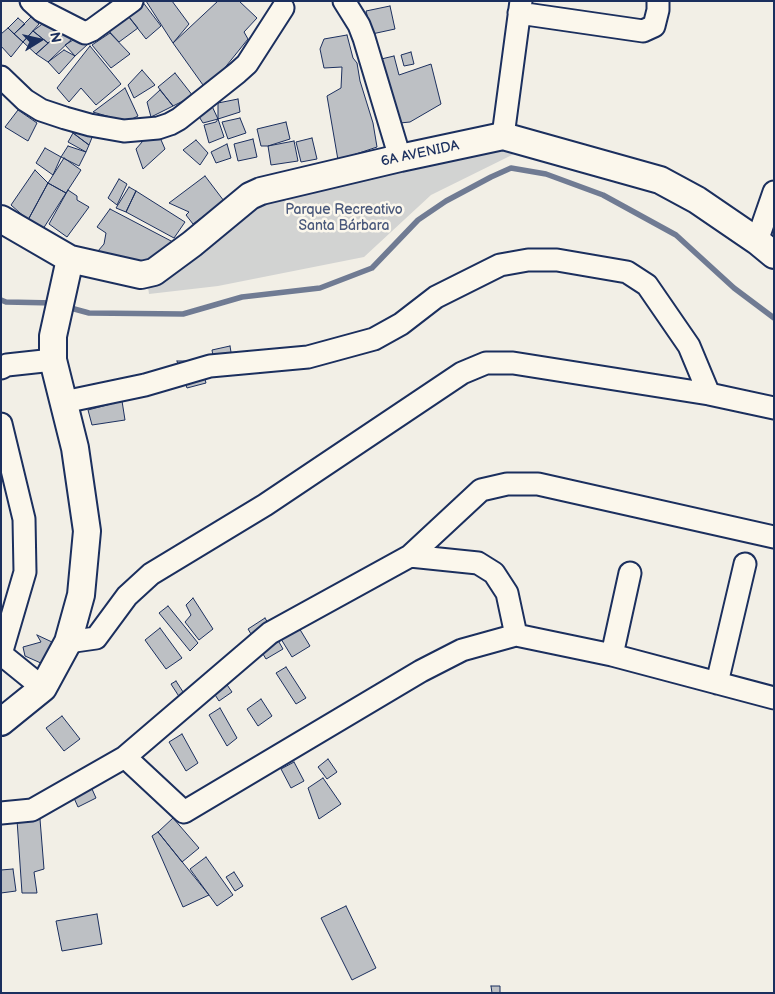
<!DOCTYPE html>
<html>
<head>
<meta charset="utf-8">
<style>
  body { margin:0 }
  #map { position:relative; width:775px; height:994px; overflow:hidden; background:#f2efe6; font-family:"Balsamiq Sans",sans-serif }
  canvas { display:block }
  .frame { position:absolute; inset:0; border:2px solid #1b2f5e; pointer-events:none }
  .north { position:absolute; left:15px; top:15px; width:50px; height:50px; -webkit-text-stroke:4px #fbf7ec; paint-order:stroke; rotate:80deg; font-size:14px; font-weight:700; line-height:20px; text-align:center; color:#1b2f5e }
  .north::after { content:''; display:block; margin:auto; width:18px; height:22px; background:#1b2f5e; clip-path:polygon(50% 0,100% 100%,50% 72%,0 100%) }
</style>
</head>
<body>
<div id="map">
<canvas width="775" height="994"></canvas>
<div class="frame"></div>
<div class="north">N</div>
</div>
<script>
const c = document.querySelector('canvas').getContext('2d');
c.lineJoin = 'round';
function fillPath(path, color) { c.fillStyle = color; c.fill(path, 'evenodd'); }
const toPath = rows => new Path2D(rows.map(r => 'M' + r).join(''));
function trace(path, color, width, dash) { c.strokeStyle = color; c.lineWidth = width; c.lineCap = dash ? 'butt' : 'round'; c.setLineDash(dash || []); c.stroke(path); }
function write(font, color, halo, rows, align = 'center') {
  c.font = font + ' "Balsamiq Sans",sans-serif'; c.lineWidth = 5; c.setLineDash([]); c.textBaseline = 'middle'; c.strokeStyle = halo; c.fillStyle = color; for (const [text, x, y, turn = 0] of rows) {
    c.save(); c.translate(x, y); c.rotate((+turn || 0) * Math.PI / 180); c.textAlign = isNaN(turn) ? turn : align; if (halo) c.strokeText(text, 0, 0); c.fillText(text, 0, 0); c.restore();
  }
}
const green = toPath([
  [510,144,516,153,431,195,364,257,218,286,149,294,147,280,264,193]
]);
const stream = toPath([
  [1,300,6,302,54,303],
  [67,307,89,313,183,314,242,297,320,288,372,268,418,220,446,201,491,177,511,168,546,174,603,195,676,235,734,288,774,318]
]);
const building = toPath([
  [142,1,161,26,146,39,125,12,142,1],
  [146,1,172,1,189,24,173,43,146,1],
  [218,1,239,1,257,18,244,32,248,39,223,70,203,85,173,43,218,1],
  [390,6,395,29,372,34,366,11,390,6],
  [125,12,138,28,119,42,107,29,125,12],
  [31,17,39,24,23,42,14,34,31,17],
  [18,18,25,24,14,34,8,28,18,18],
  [45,22,59,32,48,43,33,31,45,22],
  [8,28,23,42,11,57,1,46,1,34,8,28],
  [33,31,48,43,36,54,23,42,33,31],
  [62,31,75,36,48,62,36,54,62,31],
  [110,33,130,54,111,68,92,45,110,33],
  [347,35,353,58,357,63,360,81,373,123,377,147,338,160,327,96,341,88,342,67,324,68,320,49,324,39,347,35],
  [78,37,88,44,75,56,65,45,78,37],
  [90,46,121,84,96,105,81,88,69,102,57,88,90,46],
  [64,50,75,56,59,74,48,62,64,50],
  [411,52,414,64,404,66,401,55,411,52],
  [394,56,399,75,431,64,441,104,410,122,400,123,377,60,394,56],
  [142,70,155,85,134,98,128,85,142,70],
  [175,73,193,96,173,106,158,87,175,73],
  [125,88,138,116,130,120,117,119,93,112,125,88],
  [160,90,173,106,151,117,147,102,160,90],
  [238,99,240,112,218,119,218,103,238,99],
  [211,104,218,119,203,123,198,115,211,104],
  [18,110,37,123,28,141,5,127,18,110],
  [240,118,246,133,228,139,222,122,240,118],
  [218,119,224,137,209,143,204,125,216,122,218,119],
  [286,122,290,139,268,146,261,146,257,129,286,122],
  [81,126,93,135,89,145,73,133,81,126],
  [73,133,89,145,86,152,68,142,73,133],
  [158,133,165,149,143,169,136,149,149,134,158,133],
  [312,138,317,159,301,162,296,142,312,138],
  [253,139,257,157,238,161,234,144,253,139],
  [196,140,208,153,200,165,183,150,196,140],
  [294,141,298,161,271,165,268,146,294,141],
  [227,144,231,158,216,163,211,152,227,144],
  [68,146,86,152,79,166,61,157,68,146],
  [45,148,61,157,53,175,36,163,45,148],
  [64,158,81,170,66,193,48,183,64,158],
  [35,170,48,183,28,220,11,205,35,170],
  [205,176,224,201,193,224,186,215,189,212,169,203,205,176],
  [119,179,127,184,117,205,108,198,119,179],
  [48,183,66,193,43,229,28,220,48,183],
  [129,187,136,191,126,212,116,208,129,187],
  [68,190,77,196,77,200,89,207,67,237,49,224,68,190],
  [136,191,185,222,174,238,126,212,136,191],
  [110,209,173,242,138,272,98,251,104,244,106,233,97,227,110,209],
  [230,346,233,364,215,368,212,350,230,346],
  [177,361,200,361,206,383,187,388,177,361],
  [122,401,125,420,92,425,88,410,122,401],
  [193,598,213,629,199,640,185,622,191,615,186,605,193,598],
  [168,606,198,643,190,651,159,613,168,606],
  [265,618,283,649,266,659,248,629,265,618],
  [296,623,310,646,292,657,278,634,296,623],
  [160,628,182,658,166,669,145,640,160,628],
  [37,635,52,642,43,664,25,656,23,647,41,642,37,635],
  [286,667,306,698,296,704,276,673,286,667],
  [223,679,232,692,219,701,210,687,223,679],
  [176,681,185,695,180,698,171,684,176,681],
  [261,699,272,716,258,726,247,709,261,699],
  [220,708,237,738,227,746,209,715,220,708],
  [62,716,80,739,64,751,46,728,62,716],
  [182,734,198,763,186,771,169,742,182,734],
  [328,759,337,772,327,779,318,767,328,759],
  [294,762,304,781,291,788,281,769,294,762],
  [323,778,341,804,319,819,308,788,323,778],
  [92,789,96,798,78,807,74,798,92,789],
  [173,818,199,848,182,862,158,832,173,818],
  [40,819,44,869,34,872,37,893,22,893,17,820,40,819],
  [158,832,209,895,183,907,152,836,158,832],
  [206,857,233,895,217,906,190,869,206,857],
  [13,869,16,891,1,893,1,870,13,869],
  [234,872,243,886,235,891,226,877,234,872],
  [346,906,376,968,352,980,321,918,346,906],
  [97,914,102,944,62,951,56,921,97,914],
  [491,986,500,986,500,993,492,993,491,986]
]);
const minor = toPath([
  [31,1,42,11,85,33,92,30,132,1],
  [344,1,359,25,364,38,400,158],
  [519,13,643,31,654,26,658,10,658,1],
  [1,77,25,100,41,110,65,118,90,125,124,131,158,128,170,124,179,119,237,73,247,64,283,8],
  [503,136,521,1],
  [757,241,774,192],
  [1,368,7,365,53,360],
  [64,402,145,385,210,366,308,357,374,339,401,324,436,297,500,265,528,260,557,260,627,272,647,285,689,346,709,394],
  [1,424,24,519,25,572,1,654,43,688],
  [410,556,478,563,494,573,507,593,516,635],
  [68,642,96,638,127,596,151,574,265,505,462,373,486,363,513,363,709,394,774,408],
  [612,655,630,573],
  [717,683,745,564],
  [125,757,184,812,421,671,462,650,516,635,612,655,774,698],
  [1,813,32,810,125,757,270,633,410,556,481,490,507,484,538,484,774,537]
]);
const tertiary = toPath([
  [1,219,70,259,141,275,154,272,192,244,250,196,261,191,400,158,503,136,660,180,697,200,757,241,774,255],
  [1,722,43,688,68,642,81,595,87,531,75,448,53,360,53,336,70,259]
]);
const streetNames = [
  ["6A AVENIDA",420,154,-12]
];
const parkNames = [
  ["Parque Recreativo",344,210],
  ["Santa Bárbara",344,226]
];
fillPath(green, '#d2d3d2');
trace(stream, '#707b93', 5.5);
fillPath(building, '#bdc0c4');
trace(building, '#1b2f5e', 1);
trace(minor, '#1b2f5e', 25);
trace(tertiary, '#1b2f5e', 30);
trace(minor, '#fbf7ec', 21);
trace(tertiary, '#fbf7ec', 26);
write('14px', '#1b2f5e', '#fbf7ec', streetNames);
write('14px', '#49587b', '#fbf7ec', parkNames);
</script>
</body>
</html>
